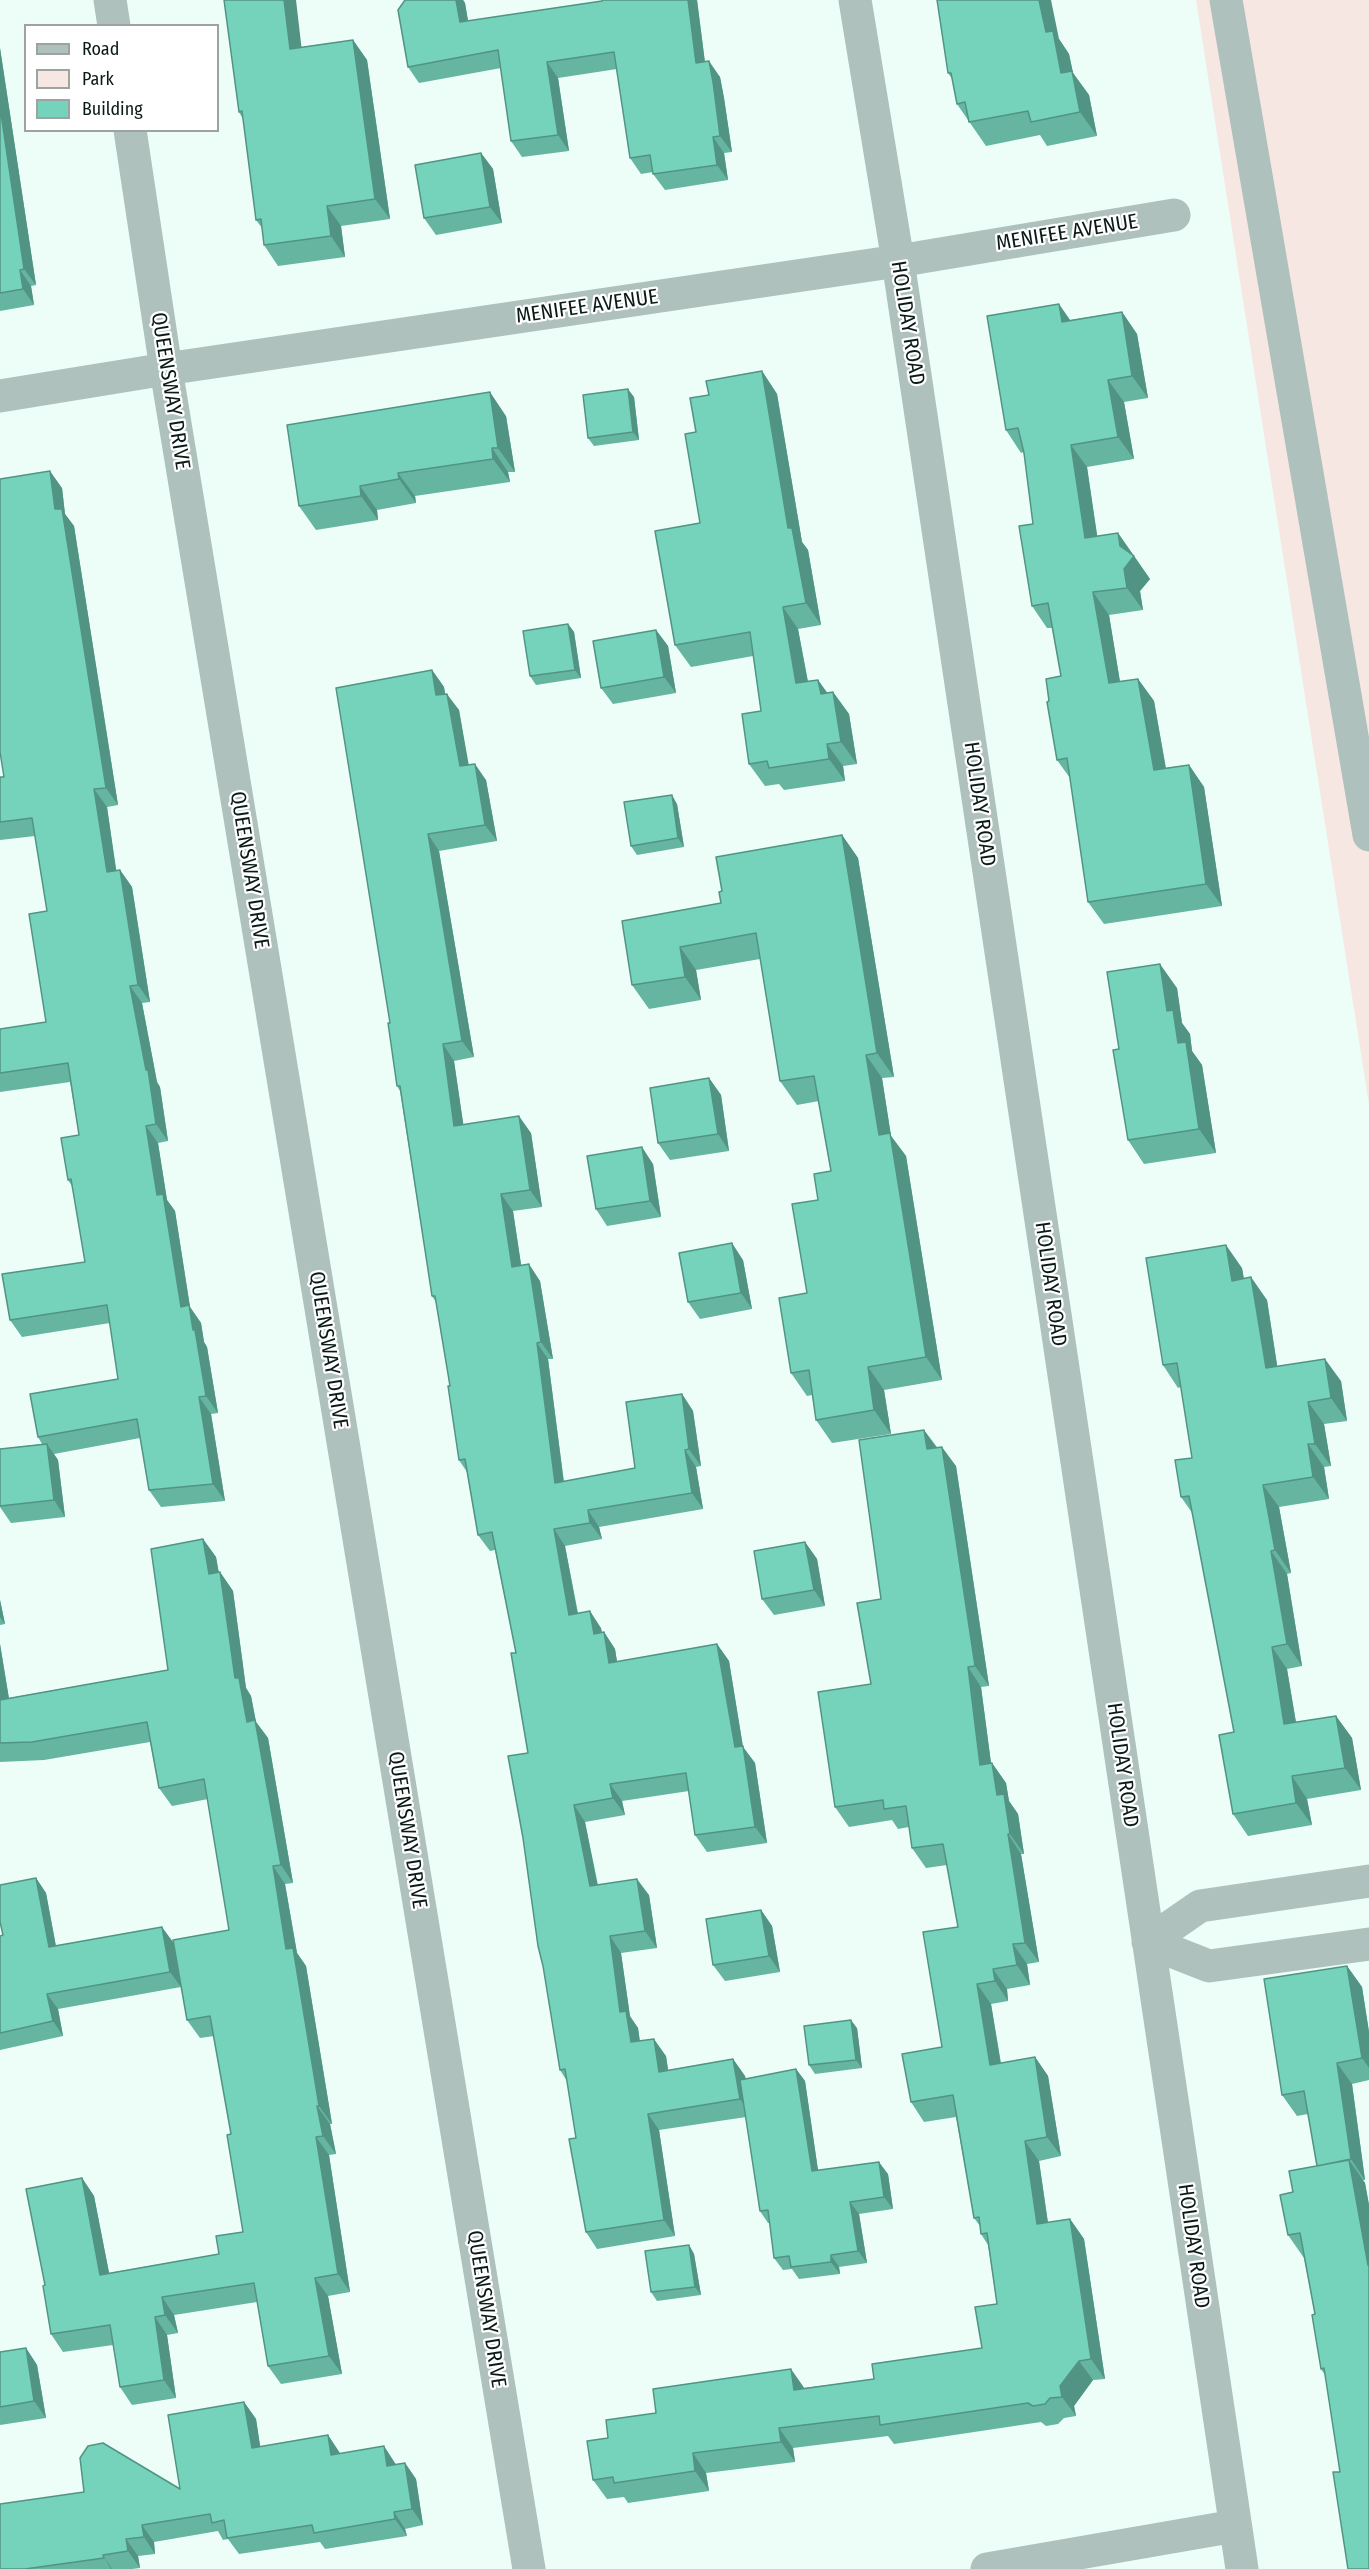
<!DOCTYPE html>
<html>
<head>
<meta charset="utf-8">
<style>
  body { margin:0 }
  #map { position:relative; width:1369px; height:2569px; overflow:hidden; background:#edfef9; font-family:"Fira Sans Condensed",sans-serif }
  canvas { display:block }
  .legend { position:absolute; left:24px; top:24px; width:195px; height:108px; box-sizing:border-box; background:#fff; border:2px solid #9da3a2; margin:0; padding:8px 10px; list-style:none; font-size:18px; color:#0a1a16 }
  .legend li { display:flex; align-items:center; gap:12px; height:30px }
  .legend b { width:30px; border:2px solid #9da3a2 }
</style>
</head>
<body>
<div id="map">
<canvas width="1369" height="2569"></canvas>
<ul class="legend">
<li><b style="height:8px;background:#afc1bc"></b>Road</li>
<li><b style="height:16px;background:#f7e7e3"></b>Park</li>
<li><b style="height:16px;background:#75d3bb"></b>Building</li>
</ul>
</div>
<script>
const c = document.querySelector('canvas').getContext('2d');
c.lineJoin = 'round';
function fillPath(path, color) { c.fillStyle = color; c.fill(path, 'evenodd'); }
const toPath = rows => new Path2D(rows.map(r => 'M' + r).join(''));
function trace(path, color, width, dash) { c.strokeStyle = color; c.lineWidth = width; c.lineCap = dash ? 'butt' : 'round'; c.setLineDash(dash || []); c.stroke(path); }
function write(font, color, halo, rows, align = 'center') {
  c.font = font + ' "Fira Sans Condensed",sans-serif'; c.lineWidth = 4.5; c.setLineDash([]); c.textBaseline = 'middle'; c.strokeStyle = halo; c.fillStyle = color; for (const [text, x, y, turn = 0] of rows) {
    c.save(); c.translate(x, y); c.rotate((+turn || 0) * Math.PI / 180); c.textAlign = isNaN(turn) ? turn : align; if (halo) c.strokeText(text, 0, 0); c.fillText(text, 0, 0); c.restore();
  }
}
const green = toPath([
  [1196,0,1369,0,1369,1105]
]);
const minor = toPath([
  [110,0,114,26],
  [855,0,898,261,1242,2569],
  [1226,0,1369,835],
  [130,130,166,369,529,2569],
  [0,396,166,369,898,261,1174,215],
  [1148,1942,1200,1906,1369,1881],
  [1148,1942,1209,1966,1369,1944],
  [987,2569,1235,2526]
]);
const wall = toPath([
  [405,0,463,0,465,3,468,21,602,1,602,0,697,0,705,62,720,77,724,98,732,152,724,153,728,180,665,190,653,174,653,172,641,174,630,158,617,69,558,78,569,151,522,157,511,141,501,68,419,83,408,67],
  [1059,39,1069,54,1073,73,1089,95,1097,136,1047,146,1040,135,986,146,957,104,953,80,948,73],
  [353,40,367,60,390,219,341,226,345,257,278,266,264,245,262,228,256,220,243,119,239,112,302,47],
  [0,48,36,285,31,286,34,305,0,311],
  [481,153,493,169,502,223,436,235,424,218],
  [1122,312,1137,334,1148,398,1124,402,1134,459,1087,467,1097,537,1118,533,1150,579,1140,591,1143,610,1109,615,1120,682,1138,679,1154,701,1166,768,1189,765,1204,787,1222,906,1104,924,1088,902,1070,778,1057,760,1049,701,1061,676,1052,628,1047,628,1032,606,1033,524,1024,452,1021,453,1006,430,1070,320],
  [762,371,777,394,802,542,808,550,821,625,798,629,808,681,818,680,827,693,833,692,849,714,857,764,843,766,845,781,784,790,779,784,765,786,749,764,761,711,753,656,691,667,675,645,700,523,696,432,709,395],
  [634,397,639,440,594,446,588,438],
  [506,416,515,472,508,472,510,482,415,496,416,503,377,510,378,520,316,530,299,506],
  [62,488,65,514,74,526,118,805,107,807,116,871,120,870,132,887,150,1002,142,1003,157,1082,160,1087,168,1141,158,1143,167,1200,175,1211,190,1307,201,1323,204,1342,207,1347,218,1413,211,1414,225,1501,161,1507,149,1490,140,1438,54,1454,58,1460,65,1517,11,1523,0,1507,0,1449,42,1444,38,1437,118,1379,110,1323,22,1337,10,1320,85,1262,72,1186,68,1180,79,1135,70,1082,0,1092,0,1029,46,1022,47,911,35,836,0,840,0,777,4,777],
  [568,624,574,632,581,678,536,685,530,676],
  [656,630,668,646,676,693,613,704,601,688],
  [432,670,444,687,445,694,459,710,468,765,486,780,497,841,439,851,474,1057,454,1061,463,1124,531,1133,542,1207,513,1211,521,1265,540,1281,553,1359,548,1359,564,1482,635,1468,682,1394,693,1411,701,1466,696,1467,703,1509,599,1527,602,1539,565,1546,578,1613,601,1628,602,1633,604,1632,615,1649,617,1662,717,1644,729,1661,743,1747,755,1763,767,1843,707,1852,695,1835,689,1791,622,1801,625,1815,585,1822,598,1885,649,1895,657,1948,621,1953,630,2017,638,2028,640,2041,666,2056,668,2070,733,2059,745,2076,746,2079,796,2069,805,2081,818,2170,888,2174,893,2209,859,2214,867,2263,839,2267,840,2274,799,2279,792,2269,783,2270,774,2258,770,2223,768,2223,760,2211,746,2117,659,2130,675,2236,597,2249,586,2232,576,2138,567,2081,560,2070,528,1753,516,1653,495,1550,490,1551,478,1535,467,1472,459,1460,450,1386,436,1302,432,1296,400,1091,397,1086,390,1023],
  [677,804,684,847,637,855,631,846],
  [842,835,858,858,894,1077,882,1078,891,1136,906,1156,942,1380,884,1390,891,1434,832,1443,816,1420,812,1395,807,1396,791,1373,807,1293,818,1200,831,1171,819,1101,797,1105,780,1081,760,959,696,970,701,1000,649,1009,632,985,721,903,722,891],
  [1177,988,1182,1023,1190,1034,1192,1051,1202,1065,1216,1153,1144,1164,1128,1140,1119,1049],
  [709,1078,721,1095,729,1151,670,1160,658,1143],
  [653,1164,661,1217,607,1226,596,1209],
  [743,1260,752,1309,700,1319,688,1302],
  [1242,1268,1244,1279,1267,1300,1277,1366,1341,1381,1347,1421,1324,1424,1331,1466,1324,1467,1329,1499,1279,1507,1291,1573,1287,1574,1302,1666,1287,1669,1296,1722,1336,1716,1352,1738,1361,1790,1307,1799,1312,1825,1248,1836,1233,1814,1234,1732,1193,1514,1181,1497,1192,1458,1181,1387,1178,1388,1163,1365],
  [924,1430,937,1447,956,1466,989,1686,981,1687,991,1764,992,1763,1006,1783,1009,1801,1018,1814,1024,1854,1021,1854,1039,1962,1027,1964,1030,1985,1007,1989,1008,2001,991,2004,1001,2063,1035,2057,1048,2076,1061,2156,1039,2161,1048,2223,1070,2219,1084,2239,1105,2379,1093,2380,1074,2406,1076,2416,1064,2418,1058,2424,1046,2426,1041,2422,894,2444,888,2436,793,2448,795,2462,706,2473,709,2491,628,2503,624,2497,607,2499,593,2480,608,2438,656,2413,804,2388,874,2379,982,2348,997,2304,988,2245,981,2234,980,2226,974,2218,956,2117,924,2122,911,2102,942,2047,958,1927,947,1865,926,1868,912,1848,909,1827,898,1829,892,1820,849,1827,835,1807,871,1684,881,1599],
  [203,1539,216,1557,219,1573,220,1572,233,1591,246,1688,251,1696,256,1722,268,1738,293,1883,285,1884,297,1953,306,1966,332,2124,330,2124,336,2154,329,2155,350,2292,328,2296,342,2374,281,2384,268,2366,257,2302,174,2315,178,2333,167,2335,176,2398,132,2405,120,2387,113,2345,63,2352,51,2334,45,2285,82,2178,94,2196,109,2273,219,2254,243,2232,231,2134,214,2036,200,2038,187,2020,229,1930,208,1799,172,1806,159,1788,150,1742,44,1760,0,1762,0,1644,9,1698,168,1670],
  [805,1542,817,1559,825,1606,774,1615,762,1599],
  [0,1600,5,1624,0,1625],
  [36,1878,46,1893,56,1946,173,1942,181,1987,58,2009,63,2036,0,2050,0,1936,3,1935],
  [761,1910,772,1926,780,1972,725,1981,713,1965],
  [1347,1966,1362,1987,1369,2032,1369,2080,1352,2084,1365,2180,1363,2180,1365,2183,1369,2205,1369,2569,1340,2472,1325,2375,1321,2369,1315,2314,1304,2258,1288,2235,1293,2192,1317,2166,1308,2114,1297,2116,1282,2095],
  [857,2028,862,2068,815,2074,809,2065],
  [689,2245,694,2254,701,2295,657,2301,651,2292],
  [26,2348,37,2365,46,2418,0,2425,0,2352],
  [244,2402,256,2419,260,2447,328,2435,340,2453,395,2463,396,2464,405,2463,416,2479,423,2525,405,2529,407,2536,325,2549,320,2542,239,2554,228,2539,223,2540,218,2531,154,2542,155,2554,138,2556,140,2568,132,2569,0,2569,180,2489]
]);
const shadedWall = toPath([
  [284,0,296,0,304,69,290,49],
  [456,0,463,0,465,3,471,38,460,22],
  [688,0,697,0,707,79,696,63],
  [1039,0,1051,0,1059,39,1069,54,1073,73,1089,95,1097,136,1080,112,1061,73,1046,32],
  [353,40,367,60,390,219,375,199],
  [0,48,36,285,24,269,0,107],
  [709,61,720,77,724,98,732,152,720,136],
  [547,62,558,78,569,151,558,135],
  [713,137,724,153,728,180,717,165],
  [481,153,493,169,502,223,490,207],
  [327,206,341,226,345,257,331,236],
  [20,270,31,286,34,305,23,289],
  [1059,304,1075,327,1062,322],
  [1122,312,1137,334,1148,398,1132,376],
  [762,371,777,394,802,542,808,550,821,625,806,603,788,528],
  [1108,380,1124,402,1134,459,1118,437],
  [628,389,634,397,639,440,633,432],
  [490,392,506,416,515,472,498,448],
  [1071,445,1087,467,1101,561,1085,538],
  [492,448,508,472,510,482,493,459],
  [50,471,62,488,65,514,74,526,118,805,106,788,55,509],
  [398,473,415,496,416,503,399,479],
  [360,486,377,510,378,520,361,496],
  [1118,533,1150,579,1140,591,1143,610,1127,588],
  [1093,592,1109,615,1124,706,1109,683],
  [783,607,798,629,812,705,796,683],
  [568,624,574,632,581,678,575,670],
  [656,630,668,646,676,693,664,677],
  [432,670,444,687,448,712,436,695],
  [1138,679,1154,701,1170,793,1154,770],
  [818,680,834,702,821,694],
  [833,692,849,714,857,764,841,742],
  [447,694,459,710,472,783,460,766],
  [827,744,843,766,845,781,829,759],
  [475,764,486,780,497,841,485,825],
  [1189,765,1204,787,1222,906,1206,884],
  [94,789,107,807,119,889,107,872],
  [672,795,677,804,684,847,678,838],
  [428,834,439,851,474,1057,462,1041],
  [842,835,858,858,894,1077,877,1053],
  [120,870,132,887,150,1002,138,985],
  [680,947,696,970,701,1000,685,977],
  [1160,964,1177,988,1182,1023,1190,1034,1192,1051,1202,1065,1216,1153,1199,1129,1178,1043,1167,1011],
  [130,986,142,1003,157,1082,160,1087,168,1141,156,1124],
  [443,1044,454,1061,466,1142,454,1126],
  [866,1055,882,1078,891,1136,906,1156,942,1380,926,1357,879,1135],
  [709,1078,721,1095,729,1151,718,1134],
  [519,1116,531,1133,542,1207,530,1190],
  [146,1126,158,1143,167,1200,175,1211,190,1307,201,1323,204,1342,207,1347,218,1413,206,1396,193,1330,181,1307,157,1195],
  [642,1147,653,1164,661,1217,650,1201],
  [501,1194,513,1211,524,1284,512,1267],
  [732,1243,743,1260,752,1309,741,1293],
  [1226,1245,1242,1268,1248,1303,1232,1281],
  [529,1264,540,1281,553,1359,541,1342],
  [1251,1277,1267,1300,1281,1390,1266,1368],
  [537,1343,548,1359,566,1500,555,1483],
  [1325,1359,1341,1381,1347,1421,1331,1398],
  [868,1367,884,1390,891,1434,874,1410],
  [682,1394,693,1411,701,1466,689,1449],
  [199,1397,211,1414,225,1501,213,1484],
  [1308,1402,1324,1424,1331,1466,1315,1444],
  [924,1430,938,1450,927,1449],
  [47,1444,58,1460,65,1517,54,1500],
  [1308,1444,1324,1467,1329,1499,1313,1477],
  [942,1447,956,1466,989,1686,975,1666],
  [685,1450,696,1467,703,1509,692,1493],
  [1263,1485,1279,1507,1291,1573,1275,1550],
  [588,1510,599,1527,602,1539,590,1523],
  [554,1529,565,1546,581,1632,569,1615],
  [203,1539,216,1557,222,1592,209,1574],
  [805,1542,817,1559,825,1606,814,1590],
  [1271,1551,1287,1574,1302,1666,1287,1644],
  [220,1572,233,1591,246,1688,251,1696,256,1722,268,1738,293,1883,281,1865,247,1722,235,1678],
  [0,1600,5,1624,0,1617],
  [590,1611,601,1628,605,1651,594,1634],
  [604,1632,615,1649,620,1680,609,1663],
  [0,1644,12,1718,0,1701],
  [717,1644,729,1661,743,1747,755,1763,767,1843,755,1827,735,1747],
  [1272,1647,1287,1669,1300,1747,1284,1724],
  [968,1667,981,1687,994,1785,980,1765],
  [1336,1716,1352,1738,1361,1790,1345,1768],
  [992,1763,1006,1783,1009,1801,1018,1814,1024,1854,1010,1834,997,1795],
  [1292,1776,1307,1799,1312,1825,1296,1803],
  [610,1784,622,1801,625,1815,613,1798],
  [574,1805,585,1822,601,1903,590,1886],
  [1008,1834,1021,1854,1039,1962,1025,1943],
  [273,1866,285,1884,297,1953,306,1966,332,2124,319,2106,286,1949],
  [36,1878,46,1893,59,1963,49,1947],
  [637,1879,649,1895,657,1948,645,1931],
  [761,1910,772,1926,780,1972,769,1956],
  [162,1927,173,1942,181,1987,170,1972],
  [610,1936,621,1953,630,2016,638,2028,642,2059,631,2042,620,2012],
  [1013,1944,1027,1964,1030,1985,1017,1965],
  [1347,1966,1362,1987,1369,2032,1369,2068,1362,2058],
  [993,1969,1007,1989,1008,2001,995,1981],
  [977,1984,991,2004,1004,2084,990,2065],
  [47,1994,58,2009,63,2036,53,2021],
  [851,2020,857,2028,862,2068,856,2060],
  [654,2039,666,2056,671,2089,659,2072],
  [1035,2057,1048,2076,1061,2156,1047,2137],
  [733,2059,745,2076,752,2116,740,2099],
  [1337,2063,1352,2084,1365,2180,1351,2159],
  [796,2069,805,2081,820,2184,812,2171],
  [317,2106,330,2124,336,2154,323,2136],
  [648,2114,659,2130,675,2236,664,2220],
  [316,2137,329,2155,350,2292,338,2274],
  [1025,2141,1039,2161,1051,2244,1037,2224],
  [1349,2160,1365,2183,1369,2205,1369,2267,1368,2265],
  [879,2162,888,2174,893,2209,884,2197],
  [82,2178,94,2196,113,2293,100,2275],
  [850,2202,859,2214,867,2263,858,2251],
  [1070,2219,1084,2239,1105,2379,1091,2359],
  [689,2245,694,2254,701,2295,695,2287],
  [831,2255,839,2267,840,2274,831,2262],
  [315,2278,328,2296,342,2374,329,2356],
  [162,2297,174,2315,178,2333,165,2315],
  [155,2317,167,2335,176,2398,164,2380],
  [26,2348,37,2365,46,2418,34,2401],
  [1079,2361,1093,2380,1074,2406,1076,2416,1062,2397,1060,2386],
  [791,2369,805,2389,794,2390],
  [244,2402,256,2419,263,2464,252,2448],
  [779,2428,793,2448,795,2462,781,2442],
  [328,2435,339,2452,343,2471,331,2455],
  [384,2446,395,2463,399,2482,387,2466],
  [693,2453,706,2473,709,2491,695,2471],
  [405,2463,416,2479,423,2525,412,2509],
  [394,2512,405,2529,407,2536,395,2519],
  [142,2525,154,2542,155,2554,144,2537],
  [126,2539,138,2556,140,2568,128,2551],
  [103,2555,112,2569,111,2569]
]);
const building = toPath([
  [224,0,284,0,290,49,353,40,375,199,327,206,331,236,264,245,261,219,256,220,242,111,239,112,224,0],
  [405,0,456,0,460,22,602,1,602,0,688,0,696,63,709,61,713,82,720,136,713,137,717,165,653,174,650,155,630,158,614,52,547,62,558,135,511,141,498,50,408,67,398,10,405,0],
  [937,0,1039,0,1046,32,1053,31,1061,73,1072,71,1080,112,1031,122,1028,111,969,122,965,102,957,104,951,73,948,73,937,0],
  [0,107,24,269,20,270,23,289,0,293,0,107],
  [481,153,490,207,424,218,415,165,481,153],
  [1059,304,1062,322,1122,312,1132,376,1108,380,1118,437,1071,445,1085,538,1118,533,1120,546,1134,556,1124,569,1127,588,1093,592,1109,683,1138,679,1154,770,1189,765,1206,884,1088,902,1067,758,1057,760,1047,702,1049,701,1046,679,1061,676,1048,603,1032,606,1019,526,1033,524,1024,453,1018,428,1006,430,987,316,1059,304],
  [762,371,788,528,792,528,806,603,783,607,796,683,818,680,821,694,833,692,841,742,827,744,829,759,769,768,767,761,749,764,742,714,761,711,750,632,675,645,655,531,700,523,685,434,696,432,690,398,709,395,706,381,762,371],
  [628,389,633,432,588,438,583,395,628,389],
  [490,392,498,448,492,448,493,459,398,473,399,479,360,486,361,496,299,506,287,425,490,392],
  [50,471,55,509,62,509,106,788,94,789,107,872,120,870,138,985,130,986,146,1070,148,1070,156,1124,146,1126,157,1195,163,1194,181,1307,189,1305,193,1330,195,1330,206,1396,199,1397,213,1484,149,1490,137,1419,38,1437,30,1394,118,1379,107,1305,10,1320,2,1274,85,1262,71,1179,68,1180,61,1138,79,1135,68,1063,0,1073,0,1029,46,1022,29,914,47,911,32,818,0,822,0,777,4,777,0,752,0,479,50,471],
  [568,624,575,670,530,676,523,631,568,624],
  [656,630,664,677,601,688,593,641,656,630],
  [432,670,436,695,447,694,460,766,475,764,485,825,428,834,462,1041,443,1044,454,1126,519,1116,530,1190,501,1194,512,1267,529,1264,541,1342,537,1343,555,1483,635,1468,626,1402,682,1394,689,1449,685,1450,692,1493,588,1510,590,1523,554,1529,569,1615,590,1611,594,1634,604,1632,609,1663,717,1644,735,1747,743,1746,755,1827,695,1835,686,1773,610,1784,613,1798,574,1805,590,1886,637,1879,645,1931,610,1936,620,2012,626,2011,631,2042,654,2039,659,2072,733,2059,740,2099,648,2114,664,2220,586,2232,569,2139,576,2138,565,2069,560,2070,543,1966,538,1946,523,1838,508,1756,528,1753,511,1653,516,1653,492,1532,478,1535,465,1459,459,1460,448,1386,450,1386,435,1296,432,1296,400,1086,397,1086,388,1023,390,1023,336,688,432,670],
  [672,795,678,838,631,846,624,802,672,795],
  [842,835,877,1053,866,1055,879,1135,890,1133,926,1357,868,1367,874,1410,816,1420,809,1370,791,1373,779,1298,807,1293,792,1204,818,1200,814,1174,831,1171,814,1076,780,1081,756,933,680,947,685,977,632,985,622,921,721,903,719,892,722,891,716,857,842,835],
  [1160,964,1167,1011,1173,1010,1178,1043,1186,1042,1199,1129,1128,1140,1113,1050,1119,1049,1107,972,1160,964],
  [709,1078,718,1134,658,1143,650,1088,709,1078],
  [642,1147,650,1201,596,1209,587,1156,642,1147],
  [732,1243,741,1293,688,1302,679,1253,732,1243],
  [1226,1245,1232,1281,1251,1277,1266,1368,1325,1359,1331,1398,1308,1402,1315,1444,1308,1444,1313,1477,1263,1485,1275,1550,1271,1551,1287,1644,1272,1647,1284,1724,1336,1716,1345,1768,1292,1776,1296,1803,1233,1814,1219,1735,1234,1732,1189,1496,1181,1497,1175,1460,1192,1458,1177,1363,1163,1365,1146,1258,1226,1245],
  [924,1430,927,1449,942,1447,975,1666,968,1667,980,1765,992,1763,997,1795,1004,1794,1010,1834,1008,1834,1025,1943,1013,1944,1017,1965,993,1969,995,1981,977,1984,990,2065,1035,2057,1047,2137,1025,2141,1037,2224,1070,2219,1091,2359,1079,2361,1060,2386,1062,2397,1050,2398,1045,2404,1033,2406,1028,2403,880,2425,879,2416,779,2428,781,2442,693,2453,695,2471,614,2483,613,2477,593,2480,587,2441,608,2438,606,2420,656,2413,653,2389,791,2369,794,2390,874,2379,872,2364,982,2348,975,2307,997,2304,987,2233,981,2234,979,2217,974,2218,953,2095,911,2102,902,2054,942,2047,923,1932,958,1927,943,1844,912,1848,906,1806,884,1809,883,1800,835,1807,818,1692,871,1684,857,1603,881,1599,859,1440,924,1430],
  [47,1444,54,1500,0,1506,0,1449,47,1444],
  [203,1539,209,1574,220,1572,235,1678,239,1678,247,1722,255,1720,281,1865,273,1866,286,1949,293,1948,319,2106,317,2106,323,2136,316,2137,338,2274,315,2278,329,2356,268,2366,254,2283,162,2297,165,2315,155,2317,164,2380,120,2387,110,2325,51,2334,43,2286,45,2285,26,2189,82,2178,100,2275,219,2254,216,2236,243,2232,227,2135,231,2134,210,2016,187,2020,173,1940,229,1930,204,1779,159,1788,147,1722,32,1742,0,1743,0,1700,168,1670,151,1549,203,1539],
  [805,1542,814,1590,762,1599,754,1551,805,1542],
  [36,1878,49,1947,162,1927,170,1972,47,1994,53,2021,0,2033,0,1936,3,1935,0,1922,0,1885,36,1878],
  [761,1910,769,1956,713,1965,706,1919,761,1910],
  [1347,1966,1362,2058,1337,2063,1351,2159,1317,2166,1304,2091,1282,2095,1264,1979,1347,1966],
  [851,2020,856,2060,809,2065,804,2026,851,2020],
  [796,2069,812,2171,879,2162,884,2197,850,2202,858,2251,831,2255,831,2262,791,2267,789,2256,774,2258,768,2210,760,2211,740,2080,796,2069],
  [1349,2160,1368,2265,1369,2265,1369,2569,1348,2569,1333,2472,1340,2472,1324,2368,1321,2369,1312,2315,1315,2314,1300,2233,1288,2235,1280,2195,1293,2192,1289,2171,1349,2160],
  [689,2245,695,2287,651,2292,645,2251,689,2245],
  [26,2348,34,2401,0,2407,0,2352,26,2348],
  [244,2402,252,2448,328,2435,331,2455,384,2446,387,2466,405,2463,412,2509,394,2512,395,2519,314,2533,312,2525,227,2538,224,2520,212,2523,210,2514,142,2525,144,2537,126,2539,128,2551,103,2555,104,2558,25,2569,0,2569,0,2504,84,2492,80,2458,88,2446,103,2443,180,2489,168,2415,244,2402]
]);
const streetNames = [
  ["MENIFEE AVENUE",1067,233,-9],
  ["MENIFEE AVENUE",587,307,-8],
  ["HOLIDAY ROAD",907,323,81],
  ["QUEENSWAY DRIVE",170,391,81],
  ["HOLIDAY ROAD",979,804,82],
  ["QUEENSWAY DRIVE",249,870,81],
  ["HOLIDAY ROAD",1050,1284,82],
  ["QUEENSWAY DRIVE",328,1350,81],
  ["HOLIDAY ROAD",1122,1765,82],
  ["QUEENSWAY DRIVE",407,1830,81],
  ["HOLIDAY ROAD",1193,2246,82],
  ["QUEENSWAY DRIVE",486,2309,81]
];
fillPath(green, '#f7e7e3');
trace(minor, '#afc1bc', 33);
fillPath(wall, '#65b5a1');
fillPath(shadedWall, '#529483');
fillPath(building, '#75d3bb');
trace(building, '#529483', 1.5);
write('21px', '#0a1a16', '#fff', streetNames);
</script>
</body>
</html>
